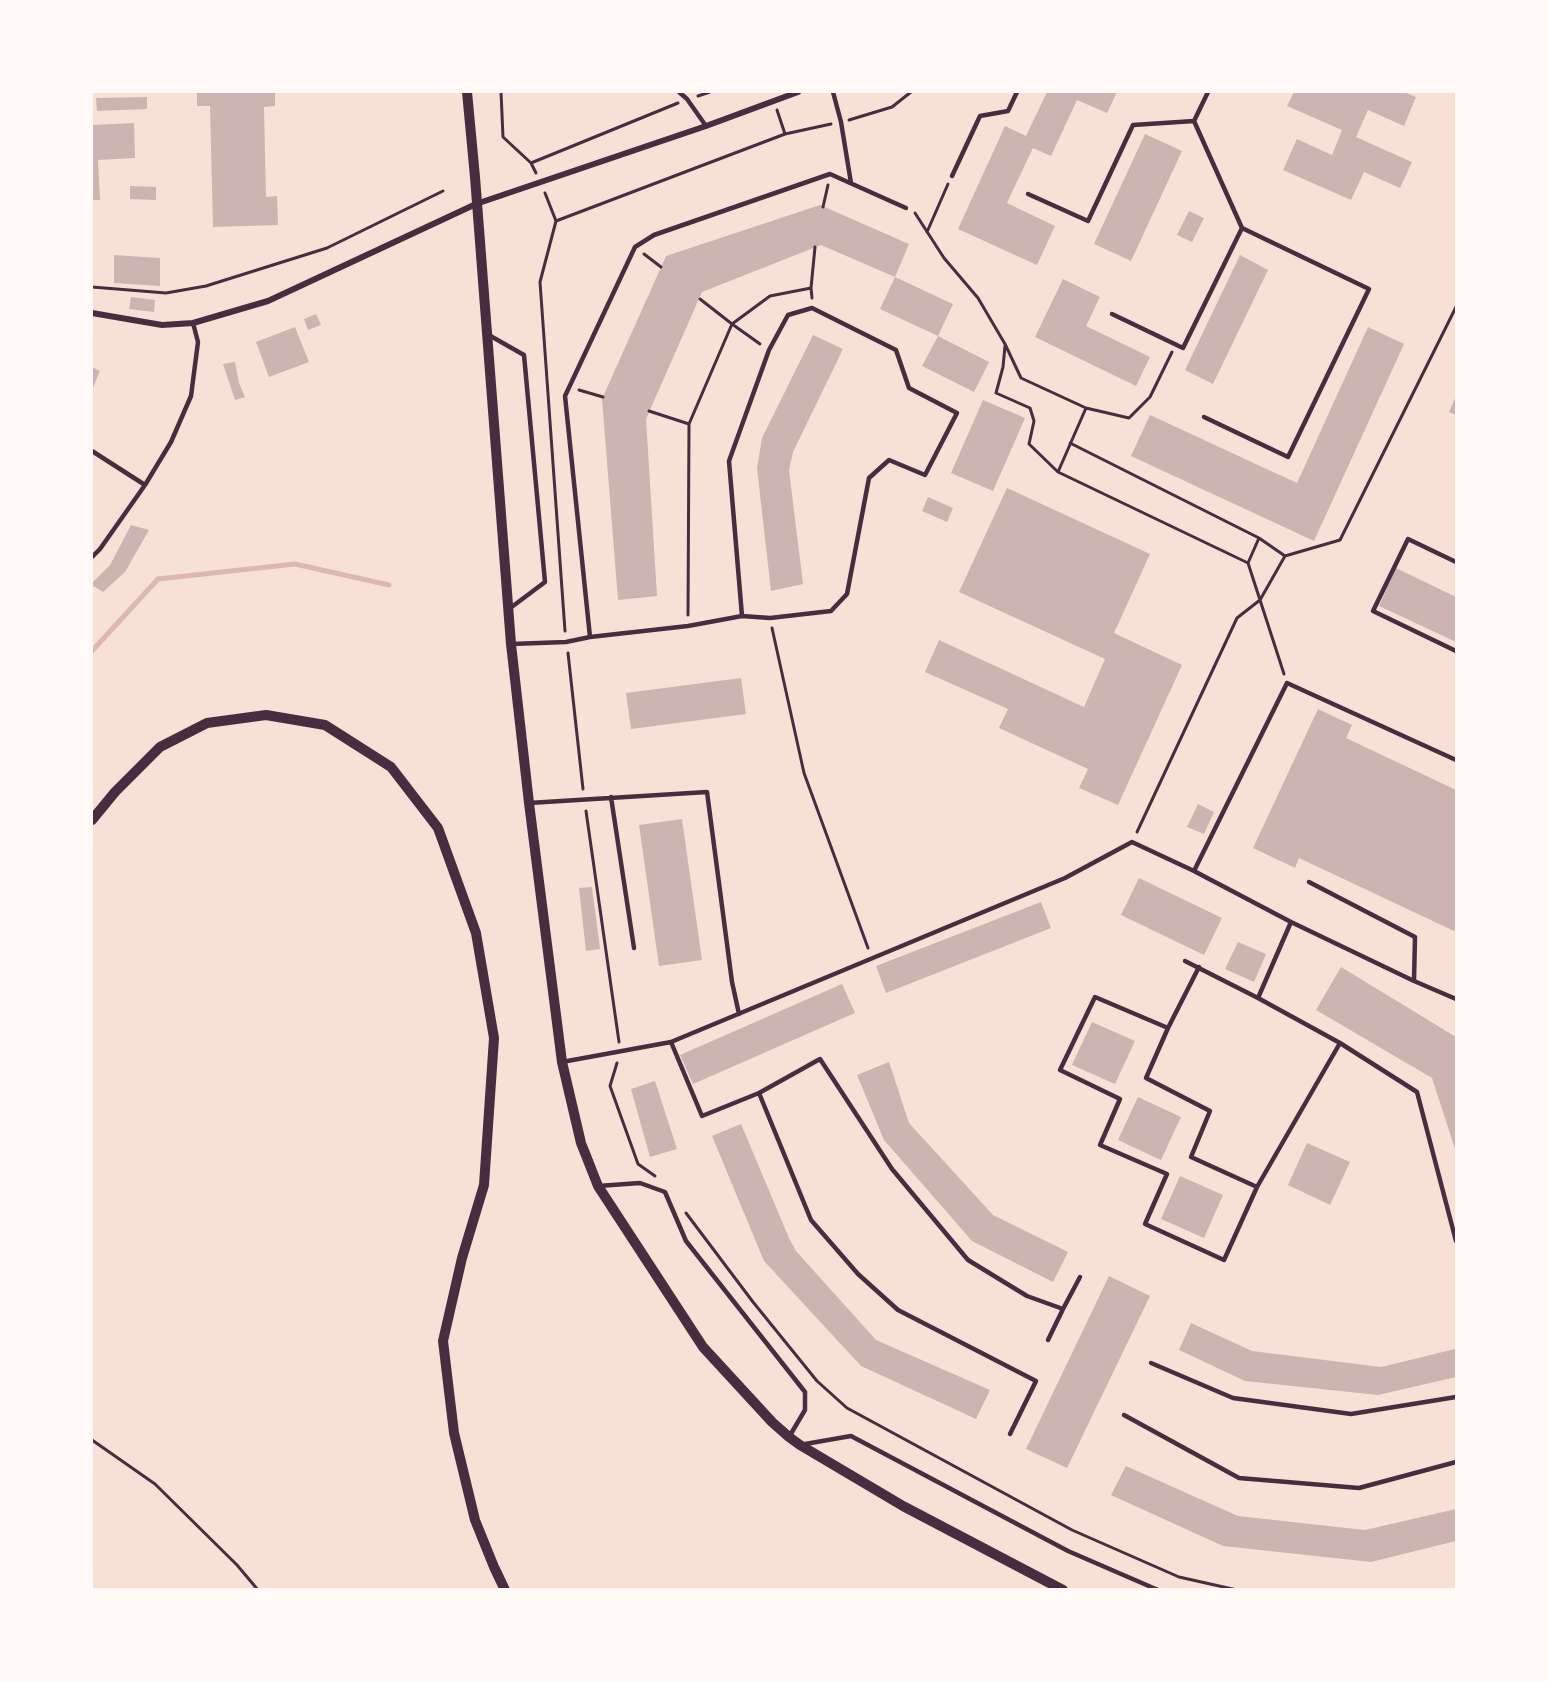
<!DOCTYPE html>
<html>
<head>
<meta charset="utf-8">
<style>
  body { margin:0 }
  #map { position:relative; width:1548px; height:1681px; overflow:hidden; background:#f7e1d7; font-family:Montserrat,sans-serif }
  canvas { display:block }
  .frame { position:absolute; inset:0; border:93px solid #fffaf5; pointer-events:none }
</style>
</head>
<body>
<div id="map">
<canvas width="1548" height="1681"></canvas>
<div class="frame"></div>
</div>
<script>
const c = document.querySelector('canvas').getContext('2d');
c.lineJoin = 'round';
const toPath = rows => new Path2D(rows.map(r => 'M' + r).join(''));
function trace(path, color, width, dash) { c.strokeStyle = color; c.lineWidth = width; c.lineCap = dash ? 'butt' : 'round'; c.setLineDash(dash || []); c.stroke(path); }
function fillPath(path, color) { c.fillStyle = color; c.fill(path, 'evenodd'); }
const stream = toPath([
  [92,651,158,579,295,564,389,585]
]);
const building = toPath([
  [197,92,275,92,275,106,264,107,266,197,277,196,278,225,213,227,210,106,197,106],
  [1047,92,1117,92,1107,113,1077,100,1051,156,1033,148,1007,203,1055,226,1037,265,958,229,1005,126,1026,136],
  [1294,92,1404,92,1416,97,1404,126,1368,110,1356,137,1412,162,1400,188,1364,172,1351,200,1283,170,1297,139,1332,155,1342,130,1287,106],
  [147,97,147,109,97,111,96,98],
  [134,123,135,158,98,160,100,200,92,200,92,125],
  [1145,134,1182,151,1131,261,1094,244],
  [130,186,156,187,156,200,130,199],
  [820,205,909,244,895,277,821,245,702,292,646,419,657,596,618,600,602,399,666,256],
  [1189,211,1204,218,1192,242,1177,235],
  [114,255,160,258,160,286,114,283],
  [1240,255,1268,270,1213,384,1185,370],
  [895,277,953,304,938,336,880,309],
  [1063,279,1100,297,1086,326,1150,357,1136,386,1035,337],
  [131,297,155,300,154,312,129,309],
  [316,314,321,325,308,330,304,319],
  [295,327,309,362,269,377,256,342],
  [1368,327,1404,344,1314,541,1131,456,1150,415,1297,483],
  [813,335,843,349,793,452,789,470,803,584,771,591,757,468,762,438],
  [938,336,989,362,974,392,922,366],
  [235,362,239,383,245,397,235,400,223,364],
  [92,367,100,371,92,390],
  [1456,396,1456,415,1449,412],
  [983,400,1025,418,993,491,951,473],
  [1007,488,1150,554,1114,633,1182,665,1118,805,1079,788,1088,769,999,728,1008,709,925,672,939,640,1084,707,1105,659,959,592],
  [928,497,953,508,947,522,922,511],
  [131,525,149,530,125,572,103,592,92,585,92,583,110,565],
  [1396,568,1456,597,1456,642,1379,606],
  [741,678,746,714,631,729,626,693],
  [1318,709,1352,725,1346,738,1456,790,1456,927,1454,931,1299,858,1295,868,1253,848],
  [1198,804,1214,812,1204,834,1187,827],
  [682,819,702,960,659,966,639,825],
  [1139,878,1222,918,1204,955,1121,915],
  [592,887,600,949,586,951,579,888],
  [1041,902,1051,928,886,993,876,966],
  [1238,942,1266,954,1254,982,1225,969],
  [1341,967,1456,1037,1456,1152,1432,1078,1316,1010],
  [842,984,855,1013,693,1084,680,1055],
  [1092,1022,1135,1041,1115,1084,1072,1065],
  [889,1062,909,1123,993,1215,1068,1252,1053,1282,972,1241,884,1140,857,1075],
  [655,1081,677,1149,650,1157,631,1089],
  [1138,1097,1181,1117,1161,1160,1118,1140],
  [741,1124,789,1238,796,1251,876,1340,990,1390,976,1419,861,1366,764,1261,712,1136],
  [1307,1143,1350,1162,1330,1205,1288,1185],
  [1180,1176,1223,1195,1204,1238,1161,1219],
  [1109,1276,1150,1296,1067,1468,1026,1449],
  [1191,1323,1252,1351,1381,1367,1455,1349,1456,1357,1456,1377,1378,1395,1245,1381,1179,1350],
  [1126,1466,1238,1516,1365,1530,1456,1509,1456,1541,1371,1562,1223,1546,1111,1495]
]);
const path = toPath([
  [501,92,503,137,531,163],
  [698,96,710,92],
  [777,110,785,134],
  [849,120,892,107,911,92],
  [536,173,531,163,678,103],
  [545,193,556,221,540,282,565,631],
  [823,207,828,185],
  [915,213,944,258,978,298,1005,344,1021,378,1086,408,1058,472,1248,563,1284,674],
  [556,221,785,134,831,124],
  [927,232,948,184],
  [644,254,661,267],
  [92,287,166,293,206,286,327,248,443,191],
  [811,288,815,247],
  [700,299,732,324,760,344],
  [1005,346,1003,367,996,393,1030,408,1034,421,1029,444,1058,472],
  [579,390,603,397],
  [1086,408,1129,418,1150,397,1172,352],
  [649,411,689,424],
  [1070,443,1259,538,1248,563],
  [1259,538,1285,556],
  [688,615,689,424,732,324,770,296,811,288,812,298],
  [772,628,804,773,868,948],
  [568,653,583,789],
  [586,811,619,1042],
  [1137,832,1237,618,1260,600,1285,556,1340,540,1456,307],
  [617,1063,610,1086,638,1164,655,1176],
  [686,1213,753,1302,817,1381,847,1408,1072,1530,1179,1577,1237,1590],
  [92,1440,155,1484,237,1565,258,1590]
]);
const service = toPath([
  [679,92,687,99,706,126],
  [833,92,841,122,851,183],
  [952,176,980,116,1008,111,1017,92],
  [1028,194,1088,221,1133,125,1194,121,1208,92],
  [1112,314,1183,348,1242,228,1194,121],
  [487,334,524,355,545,582,509,609],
  [1204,417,1288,457,1369,289,1242,228],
  [92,451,145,485],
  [92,557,100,549,145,485,171,442,191,396,198,342,193,323],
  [1456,562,1408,539,1373,611,1456,651],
  [590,637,565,396,635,247,654,235,830,174,906,208],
  [511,644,566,642,590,637,688,626,742,616,770,618,831,611,847,594,869,478,889,460,925,475,957,413,909,388,896,350,812,308,788,315,769,350,729,461,742,616],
  [611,797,634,948],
  [529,803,707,792,732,982,739,1014],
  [1194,871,1287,683,1456,760],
  [1309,882,1415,937,1414,981],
  [1185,961,1258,998,1291,922],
  [1258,998,1340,1043,1417,1092,1456,1241],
  [1168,1028,1095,997,1060,1070,1120,1099,1100,1145,1167,1174,1145,1224,1224,1260,1257,1187,1191,1157,1210,1111,1146,1078,1168,1028,1199,967],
  [671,1042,702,1116,759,1093,820,1059,892,1169,968,1260,1027,1296,1063,1309,1048,1340],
  [562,1062,671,1042,1065,878,1132,842,1194,871,1291,922,1414,981,1456,999],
  [759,1093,811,1220,858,1274,898,1310,1036,1381,1010,1434],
  [598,1186,640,1183,665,1192,686,1241,805,1392,805,1410,789,1437],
  [1257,1187,1340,1043],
  [1063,1309,1080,1277],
  [1151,1363,1233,1398,1351,1414,1456,1397],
  [1124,1415,1239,1478,1359,1488,1456,1462],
  [805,1444,851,1436,1068,1551,1158,1590]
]);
const minor = toPath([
  [92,313,162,325,193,323,268,301,476,204,706,126,798,92]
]);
const tertiary = toPath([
  [467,92,475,177,511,644,529,803,562,1062,581,1143,598,1186,703,1347,772,1422,789,1437,800,1445,903,1506,1063,1590],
  [92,820,115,792,160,747,207,723,266,715,325,725,391,767,438,828,476,933,494,1038,484,1185,462,1258,443,1341,454,1433,475,1520,494,1567,505,1590]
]);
trace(stream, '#dcb8b0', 5);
fillPath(building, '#ccb4b1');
trace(path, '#4a2c40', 3);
trace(service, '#4a2c40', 4.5);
trace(minor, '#4a2c40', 6);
trace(tertiary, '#4a2c40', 10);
</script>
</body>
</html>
